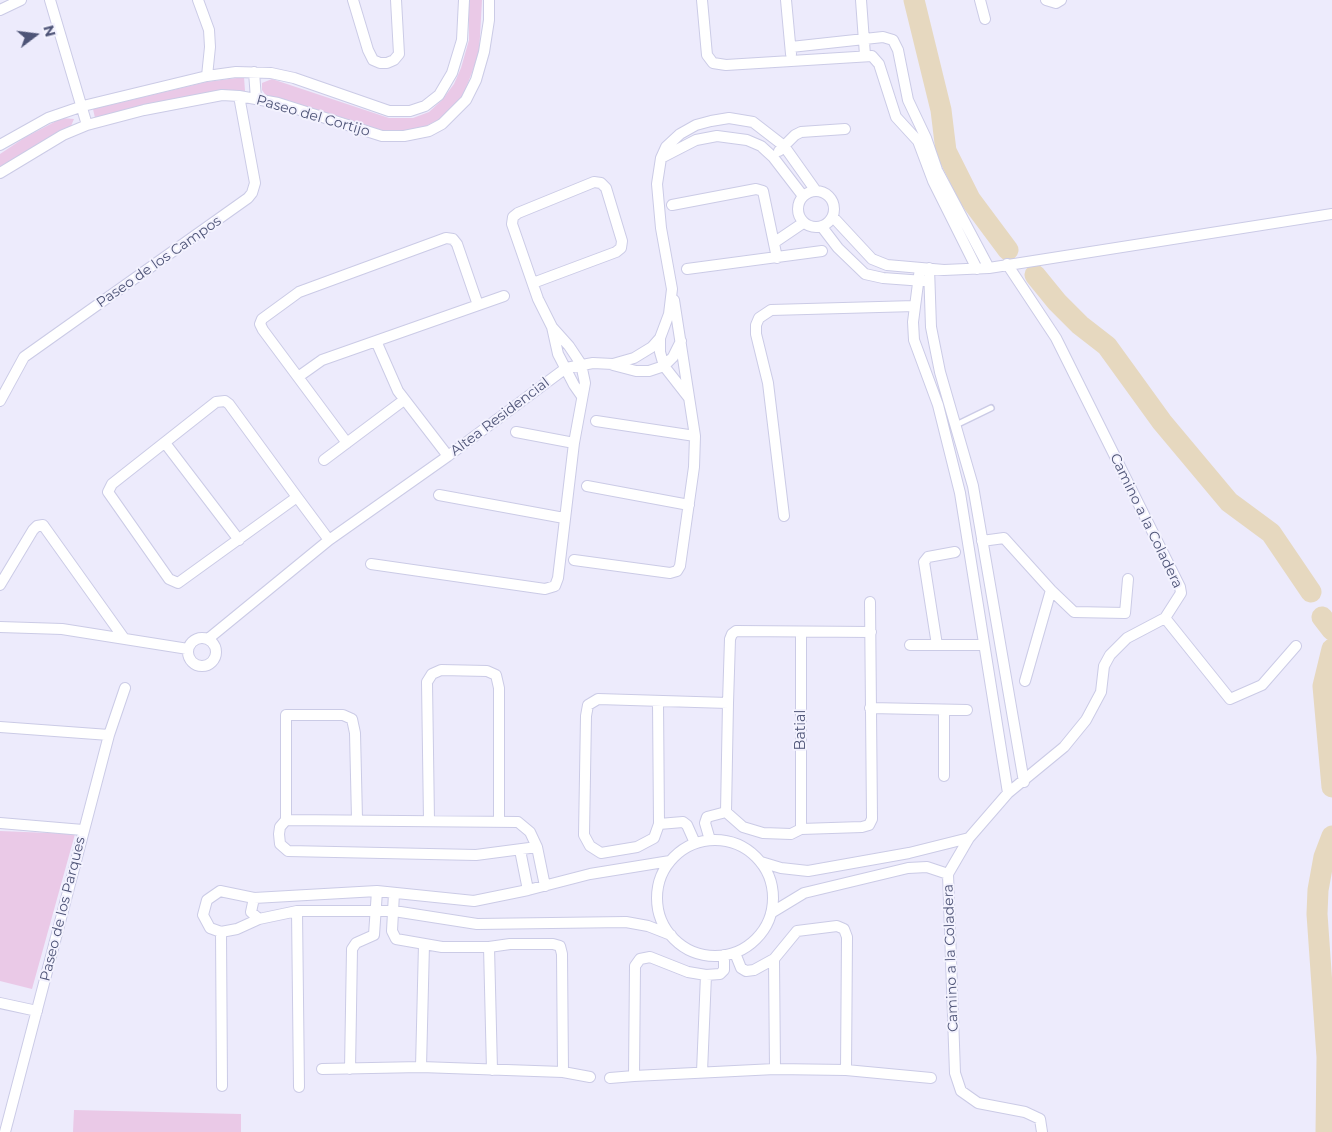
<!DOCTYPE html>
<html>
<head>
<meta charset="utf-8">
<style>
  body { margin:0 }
  #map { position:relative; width:1332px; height:1132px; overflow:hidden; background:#edebfc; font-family:Montserrat,sans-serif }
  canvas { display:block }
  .north { position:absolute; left:10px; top:10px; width:50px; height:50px; -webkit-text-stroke:4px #f3f2fe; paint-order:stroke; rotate:75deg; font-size:14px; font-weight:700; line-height:20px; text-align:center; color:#4e5477 }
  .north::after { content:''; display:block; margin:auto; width:18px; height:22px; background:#4e5477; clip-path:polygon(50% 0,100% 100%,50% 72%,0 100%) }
</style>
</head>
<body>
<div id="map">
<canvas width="1332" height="1132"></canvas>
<div class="north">N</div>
</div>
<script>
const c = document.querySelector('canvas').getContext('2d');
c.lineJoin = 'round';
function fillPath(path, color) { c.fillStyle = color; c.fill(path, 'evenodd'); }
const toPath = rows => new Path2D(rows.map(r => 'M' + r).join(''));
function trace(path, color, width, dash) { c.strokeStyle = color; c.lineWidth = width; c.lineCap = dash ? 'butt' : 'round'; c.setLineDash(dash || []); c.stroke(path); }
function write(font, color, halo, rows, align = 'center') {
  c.font = font + ' Montserrat,sans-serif'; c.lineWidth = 4; c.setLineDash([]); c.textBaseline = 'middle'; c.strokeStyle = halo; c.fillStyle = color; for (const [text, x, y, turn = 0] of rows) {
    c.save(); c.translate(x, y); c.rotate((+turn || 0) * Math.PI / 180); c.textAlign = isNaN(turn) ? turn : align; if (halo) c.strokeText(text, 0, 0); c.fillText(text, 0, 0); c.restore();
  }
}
const green = toPath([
  [469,0,482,0,479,54,463,96,440,119,418,130,391,132,365,127,267,97,262,90,262,83,272,79,389,118,413,118,429,112,442,100,454,84,461,68,469,40],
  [244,77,245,91,213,91,95,118,93,109,206,82],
  [62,118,74,119,71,126,0,168,0,154,24,138],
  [0,831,75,834,32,989,0,981],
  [74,1110,241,1114,241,1132,73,1132]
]);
const river = toPath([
  [914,0,941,110,946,151,970,199,1008,250],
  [1035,275,1057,302,1080,325,1107,346,1162,422,1229,502,1271,533,1311,592],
  [1322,617,1332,630],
  [1332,649,1323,686,1332,787],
  [1326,1132,1327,1057,1317,914,1318,890,1324,857,1332,836]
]);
const service = toPath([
  [956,425,991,408]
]);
const minor = toPath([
  [50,0,87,125],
  [198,0,209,30,210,47,207,76],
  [353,0,368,50,373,60,380,63,387,63,394,60,399,54,396,0],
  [702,0,707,55,713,63,726,65,872,56,879,64,896,117,918,141,933,181,977,269],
  [786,0,791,54],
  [861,0,865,55],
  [980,0,985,19],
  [1046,0,1056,3,1061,0],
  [0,10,21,0],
  [791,47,883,37,893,40,898,50,908,100,926,138,937,170,989,268],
  [254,72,256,99],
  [0,145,48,118,83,106,207,76,236,72,271,73,294,78,389,111,410,111,425,106,439,95,452,73,462,40,464,0],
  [779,151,795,135,801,132,845,129],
  [661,158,696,140,717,136,747,140,761,146,773,157,803,196],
  [0,173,63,135,87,125,144,110,222,95,239,96,278,103,382,136,404,136,429,131,442,124,466,100,476,80,484,52,489,20,489,0],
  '798 209a18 18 0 1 1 36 0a18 18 0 1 1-36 0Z',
  [672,205,756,189,763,191,777,258],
  [833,217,872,259,887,265,944,270,989,268,1332,214],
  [822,227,838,248,865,274,883,278,924,281],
  [775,242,803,223],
  [1007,264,1056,338,1180,587,1181,593,1165,618,1127,638,1110,655,1104,666,1101,692,1086,720,1064,747,1008,793,969,838,948,874,955,1073,961,1091,978,1103,1025,1112,1040,1119,1042,1132],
  [920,268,913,322,914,340,938,405,960,493,1008,793],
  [929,268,931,327,940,372,973,486,1024,782],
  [687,269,822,251],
  [533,283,616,252,621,248,622,241,606,188,601,183,594,182,518,213,513,217,512,224,538,299,552,327,558,354,574,385,581,395],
  [660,338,660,352,664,366,689,398],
  [376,341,398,391,448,456],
  [613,365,636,371,649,371,664,366,673,357,681,341],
  [298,377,322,360,504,296],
  [0,401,24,357,248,198,252,193,255,183,239,96],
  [596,421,695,436],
  [516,432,574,443],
  [165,443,239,540],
  [347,443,263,330,260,324,262,319,299,292,446,238,453,239,457,244,478,305],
  [324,460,404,400],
  [587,486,689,505],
  [439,495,564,518],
  [297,497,178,583,169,579,108,492,112,484,216,402,225,401,229,404,297,497,329,540],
  [784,516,768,383,756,334,756,325,759,318,771,310,915,306],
  [982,541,1004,538,1051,590,1074,612,1125,613,1128,579],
  [574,560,670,573,677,571,680,566,694,467,695,436,674,300],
  [371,564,545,589,555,586,558,578,574,443,585,383,581,364,569,346,552,327],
  [0,585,33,530,37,526,43,525,123,637],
  [1165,618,1230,699,1262,685,1296,646],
  [0,627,62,629,188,649],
  [801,632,801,829],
  '188 652a14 14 0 1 1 28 0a14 14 0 1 1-28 0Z',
  [208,639,329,540,448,456,566,368,593,363,613,364,634,358,652,347,660,338,669,314,672,289,661,228,657,184,661,158,666,147,680,134,696,125,711,121,729,118,753,122,784,146,816,191],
  [910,645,984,645],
  [937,645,924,562,928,557,955,552],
  [1025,681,1051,590],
  [658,702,659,824,654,838,637,847,601,853,590,846,584,835,586,716,588,705,598,699,728,703,726,812,743,827,763,833,791,834,801,829,862,827,869,825,872,819,870,602],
  [728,703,730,639,732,634,736,631,871,632],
  [870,708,967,710],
  [0,727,109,735],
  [944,776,944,710],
  [357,819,355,733,352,719,343,715,286,715,286,820,280,827,279,834,280,844,288,851,476,855,537,847],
  [286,820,518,822,530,832,537,847,545,886],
  [429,821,427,682,432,674,441,670,487,671,496,675,499,688,499,821],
  [0,823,83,830],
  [659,824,683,822,687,825,695,843],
  [710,840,705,823,707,817,726,812],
  '657 898a58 58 0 1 1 116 0a58 58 0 1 1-116 0Z',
  [520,850,528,890],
  [670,861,590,874,528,890,474,901,377,891,254,898,220,891,207,900,203,915,210,928,221,932,237,929,259,919,297,911,394,911,477,924,626,922,648,926,671,935],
  [761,862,781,868,808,871,909,853,969,838],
  [394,893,392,931,396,939,442,947,489,947,510,944,553,944,560,946,562,954,563,1072],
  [254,898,251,912,259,919],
  [297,911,299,1087],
  [771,913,804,893,908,868,927,867,948,874],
  [221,932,222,1086],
  [489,947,492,1070],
  [735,953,741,968,746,971,754,970,774,959,797,931,837,926,844,929,847,937,846,1070],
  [724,955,724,970,720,974,706,975,688,972,650,957,640,959,635,966,634,1076,775,1069,846,1070,931,1078],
  [774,959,775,1069],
  [0,1003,37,1011],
  [421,1067,424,944],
  [322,1069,421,1067,563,1072,590,1077],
  [350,1069,352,949,356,943,374,935,377,891],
  [702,1072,706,975],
  [610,1078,634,1076],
  [5,1132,109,735,125,688]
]);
const streetNames = [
  ["Paseo del Cortijo",313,116,16],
  ["Paseo de los Campos",159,262,-35],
  ["Altea Residencial",500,417,-37],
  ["Camino a la Coladera",1146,521,64],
  ["Batial",801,730,-90],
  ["Paseo de los Parques",63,909,-76],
  ["Camino a la Coladera",951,958,-92]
];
fillPath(green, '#eac9e7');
trace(river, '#e6d8bf', 21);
trace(service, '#cbcbe6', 8);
trace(minor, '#cbcbe6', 12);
trace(service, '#fff', 5);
trace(minor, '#fff', 10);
write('14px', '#4e5477', '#f3f2fe', streetNames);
</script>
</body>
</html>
